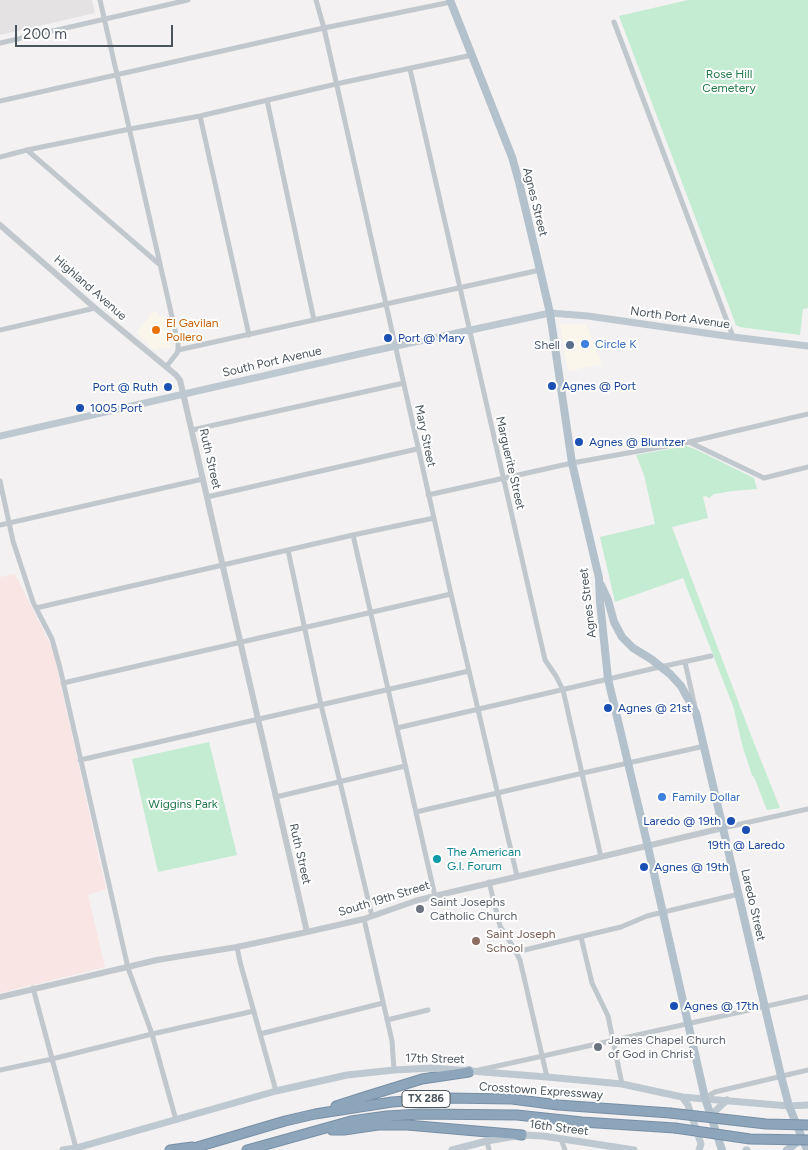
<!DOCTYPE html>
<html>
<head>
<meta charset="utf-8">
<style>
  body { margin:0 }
  #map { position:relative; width:808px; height:1150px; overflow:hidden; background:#f3f1f1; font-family:Figtree,sans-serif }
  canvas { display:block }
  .scale { position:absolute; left:15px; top:25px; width:158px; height:22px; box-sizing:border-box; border:2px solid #4a545d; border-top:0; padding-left:6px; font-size:15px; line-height:18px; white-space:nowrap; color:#4a545d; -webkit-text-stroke:4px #fff; paint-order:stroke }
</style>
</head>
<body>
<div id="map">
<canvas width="808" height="1150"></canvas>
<div class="scale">200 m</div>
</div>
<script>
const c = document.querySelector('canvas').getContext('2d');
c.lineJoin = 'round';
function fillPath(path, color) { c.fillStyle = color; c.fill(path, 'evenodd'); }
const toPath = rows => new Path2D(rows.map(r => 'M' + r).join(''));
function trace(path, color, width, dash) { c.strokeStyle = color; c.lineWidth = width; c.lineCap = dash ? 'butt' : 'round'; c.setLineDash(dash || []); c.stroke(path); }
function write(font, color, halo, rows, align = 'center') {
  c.font = font + ' Figtree,sans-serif'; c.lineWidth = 4; c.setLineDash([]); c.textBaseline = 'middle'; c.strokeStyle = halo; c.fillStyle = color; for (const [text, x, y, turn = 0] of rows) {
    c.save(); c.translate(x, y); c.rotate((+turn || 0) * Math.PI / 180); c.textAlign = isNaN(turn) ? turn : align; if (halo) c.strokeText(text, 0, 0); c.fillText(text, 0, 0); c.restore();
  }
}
const commercial = toPath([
  [155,310,160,316,164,315,171,347,154,350,136,333],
  [560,324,586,324,602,364,568,371]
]);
const education = toPath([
  [0,0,92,0,95,13,0,35]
]);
const medical = toPath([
  [15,574,53,650,106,889,88,895,105,967,0,993,0,577]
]);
const green = toPath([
  [688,0,808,0,808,308,803,309,800,335,740,327,736,325,619,16],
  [686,446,695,449,754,478,757,489,733,491,714,494,709,498,706,496,703,497,708,518,672,527,752,738,780,808,767,810,754,777,752,775,743,748,733,706,683,578,615,602,600,537,655,524,644,475,636,455],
  [209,742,237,855,158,872,132,759]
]);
const minor = toPath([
  [100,0,178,343,178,350,177,353,166,367],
  [316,0,324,28,451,594,517,876],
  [614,22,733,337],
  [0,43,188,0],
  [410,69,545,660,556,676,563,690,601,857],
  [267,100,314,320],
  [0,101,324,28,451,2],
  [200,116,249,335],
  [27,150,159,264],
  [0,157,27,150,130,129,200,116,336,84,472,55],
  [0,330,95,308],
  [178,350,540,270],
  [192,430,404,383],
  [689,442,764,478,808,467],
  [0,481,13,541,33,602,36,608,353,535,434,518],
  [428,495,572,463,689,442,808,414],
  [207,497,417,449],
  [0,525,203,479],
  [353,535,435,896],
  [288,550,321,705,340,782,372,916],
  [36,608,52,639,60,668,128,968,152,1034,176,1120],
  [685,662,695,707],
  [63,683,451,594],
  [397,728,660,667,711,656],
  [80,760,469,671],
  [276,797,405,766],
  [416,812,583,773,705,746],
  [723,828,808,809],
  [489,882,500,926,512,945,520,960,547,1077],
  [364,919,392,1041,394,1070],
  [581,937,592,983,608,1016,622,1084],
  [237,947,240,962,276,1091],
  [516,952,621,927,647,916,739,894],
  [33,988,76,1148],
  [387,1020,428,1010],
  [260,1034,383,1003],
  [0,1070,52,1059,152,1034,254,1011],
  [479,1070,543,1056,808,997],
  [705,1098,715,1092,808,1070],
  [561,1139,565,1150],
  [487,1141,489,1150]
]);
const tertiary = toPath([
  [0,225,95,308,176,375,180,380,307,932],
  [0,997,157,960,237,947,307,932,364,919,415,901,439,895,723,828]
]);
const secondary = toPath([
  [0,436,368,352,550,313,588,316,733,337,808,346],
  [682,1097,688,1105,701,1144,699,1150],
  [711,1115,727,1100],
  [63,1150,76,1148,276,1091,347,1075,394,1070,432,1068,547,1077,622,1084,682,1097,789,1106,808,1105],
  [452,1150,487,1141,522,1135,543,1136,634,1150],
  [746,1150,747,1150]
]);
const primary = toPath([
  [450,0,512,157,519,182,540,270,550,313,572,463,599,578,600,602,608,679,648,847,705,1098,722,1150],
  [601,585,608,600,614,622,622,637,633,648,651,659,670,674,681,686,696,713,781,1076,789,1106,807,1150],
  [787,1150,802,1138]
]);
const motorway = toPath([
  [336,1106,364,1097,422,1079,469,1072],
  [332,1130,344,1130,378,1125,407,1125,522,1135],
  [170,1150,192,1147],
  [187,1150,285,1121,315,1114,392,1102,448,1098,512,1099,558,1105,670,1113],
  [247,1150,351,1121,387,1116,420,1114,517,1115,582,1122,675,1128]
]);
const motorwayBridge = toPath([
  [670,1113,766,1124,808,1125],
  [675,1128,750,1139,808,1140]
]);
const markers = [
  [156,330,5,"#e8710a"],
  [388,338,5,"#1a4fb4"],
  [585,344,5,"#3f7fe0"],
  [570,345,5,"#5c6f8a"],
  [552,386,5,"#1a4fb4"],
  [168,387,5,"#1a4fb4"],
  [80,408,5,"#1a4fb4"],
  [579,442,5,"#1a4fb4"],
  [608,708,5,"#1a4fb4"],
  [662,797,5,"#3f7fe0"],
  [731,821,5,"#1a4fb4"],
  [746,830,5,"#1a4fb4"],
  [437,859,5,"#0f9aa8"],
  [644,867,5,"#1a4fb4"],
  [420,909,5,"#6b7280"],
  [476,941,5,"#8d6e63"],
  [674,1006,5,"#1a4fb4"],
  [598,1047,5,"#6b7280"]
];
const shields = [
  [426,1099,48]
];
const shieldNames = [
  ["TX 286",426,1099]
];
const parkNames = [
  ["Rose Hill",729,74],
  ["Cemetery",729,88],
  ["Wiggins Park",183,804]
];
const streetNames = [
  ["Agnes Street",535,202,76],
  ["Highland Avenue",90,288,41],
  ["North Port Avenue",680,318,8],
  ["South Port Avenue",272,362,-13],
  ["Mary Street",425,436,78],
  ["Ruth Street",210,459,77],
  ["Marguerite Street",510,463,77],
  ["Agnes Street",588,603,-97],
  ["Ruth Street",300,854,77],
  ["South 19th Street",384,899,-17],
  ["Laredo Street",753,905,77],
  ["17th Street",435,1059,1],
  ["Crosstown Expressway",541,1091,4],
  ["16th Street",559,1128,7]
];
const foodNames = [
  ["El Gavilan",166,323],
  ["Pollero",166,337]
];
const transitNames = [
  ["Port @ Mary",398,338],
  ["Agnes @ Port",562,386],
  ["Port @ Ruth",158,387,"right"],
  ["1005 Port",90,408],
  ["Agnes @ Bluntzer",589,442],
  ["Agnes @ 21st",618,708],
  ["Laredo @ 19th",721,821,"right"],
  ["19th @ Laredo",746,845,"center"],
  ["Agnes @ 19th",654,867],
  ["Agnes @ 17th",684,1006]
];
const shopNames = [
  ["Circle K",595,344],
  ["Family Dollar",672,797]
];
const serviceNames = [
  ["Shell",560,345]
];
const cultureNames = [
  ["The American",447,852],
  ["G.I. Forum",447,866]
];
const worshipNames = [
  ["Saint Josephs",430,902],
  ["Catholic Church",430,916],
  ["James Chapel Church",608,1040],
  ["of God in Christ",608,1054]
];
const educationNames = [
  ["Saint Joseph",486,934],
  ["School",486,948]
];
fillPath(commercial, '#fbf6ec');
fillPath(education, '#e4e2e2');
fillPath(medical, '#f9e5e4');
fillPath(green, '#c3ecd2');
trace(motorway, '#7890a7', 11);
trace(minor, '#c0c8ce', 5);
trace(tertiary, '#c0c8ce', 6);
trace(secondary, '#bec8d0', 7);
trace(primary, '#b3c1cd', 8);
trace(motorway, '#8da5bb', 9);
trace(motorwayBridge, '#7890a7', 11, []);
trace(motorwayBridge, '#8da5bb', 9);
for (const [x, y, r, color] of markers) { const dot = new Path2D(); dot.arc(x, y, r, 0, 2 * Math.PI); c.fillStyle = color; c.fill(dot); trace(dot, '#fff', 2); }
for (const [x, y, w] of shields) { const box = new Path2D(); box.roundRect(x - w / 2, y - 8.5, w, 17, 4); c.fillStyle = '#fff'; c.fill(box); trace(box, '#4a545d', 1); }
write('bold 11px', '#4a545d', null, shieldNames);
write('12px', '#1f7949', '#fff', parkNames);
write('12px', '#4a545d', '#fff', streetNames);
write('12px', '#c56008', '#fff', foodNames, 'left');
write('12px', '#164399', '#fff', transitNames, 'left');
write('12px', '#366cbe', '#fff', shopNames, 'left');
write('12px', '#4e5e75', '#fff', serviceNames, 'right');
write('12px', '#0d838f', '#fff', cultureNames, 'left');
write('12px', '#5b616d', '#fff', worshipNames, 'left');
write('12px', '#785e54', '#fff', educationNames, 'left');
</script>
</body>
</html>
